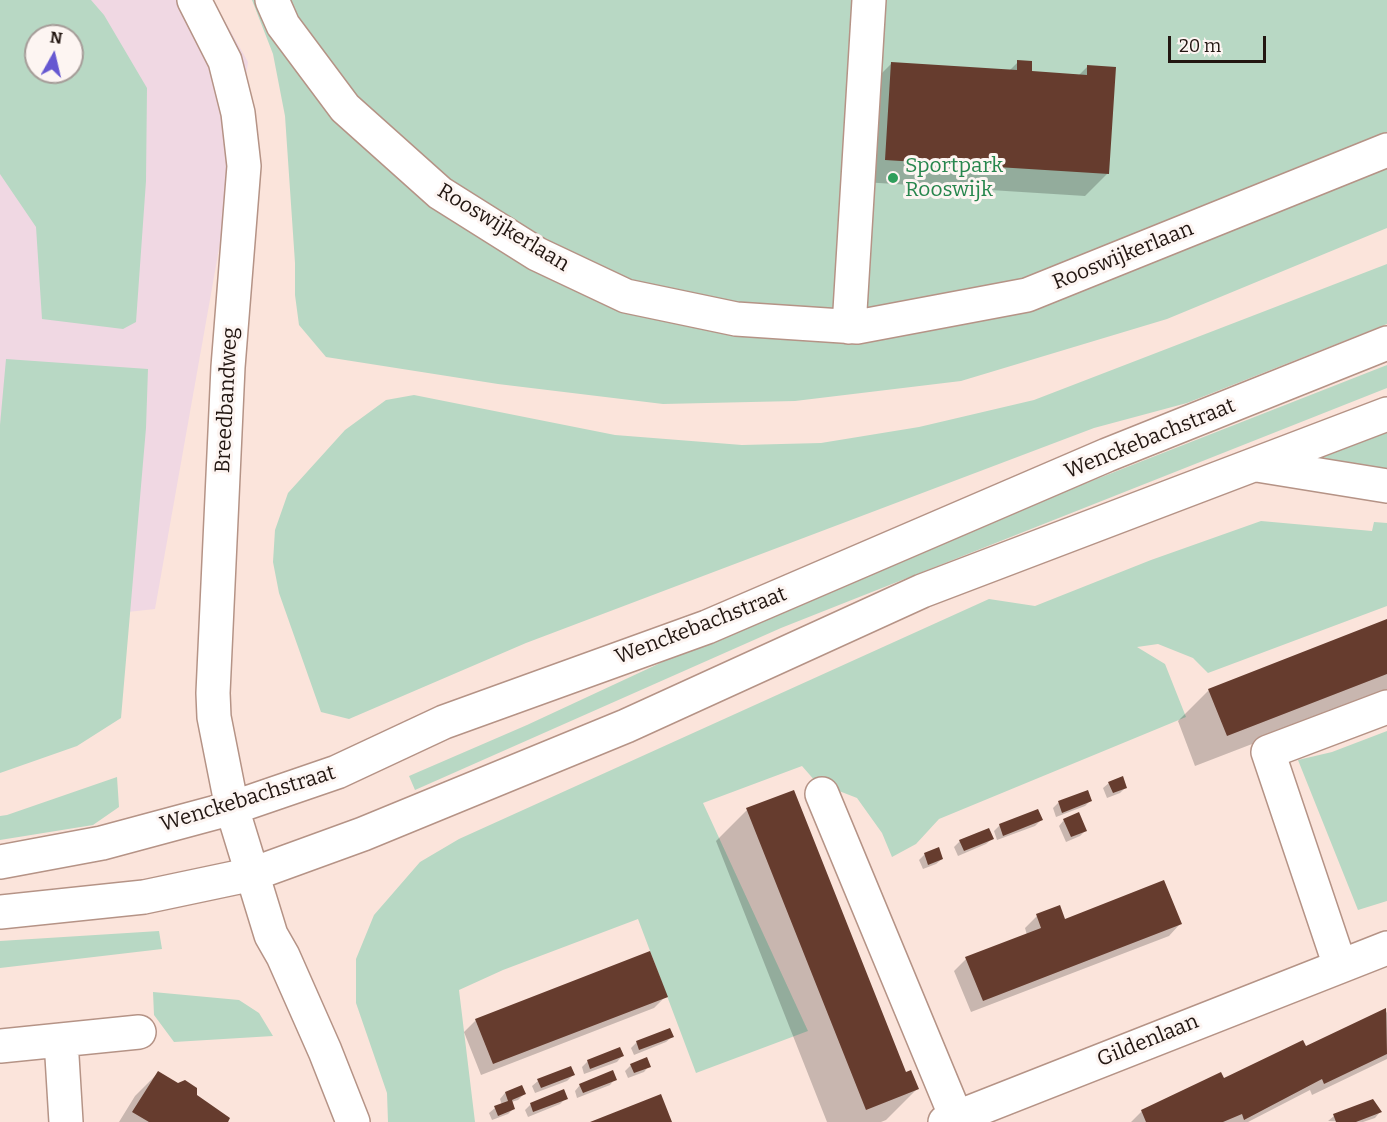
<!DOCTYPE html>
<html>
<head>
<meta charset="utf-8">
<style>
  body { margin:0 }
  #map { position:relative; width:1387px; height:1122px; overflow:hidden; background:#fbe4db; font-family:Bitter,serif }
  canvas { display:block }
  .north { position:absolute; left:24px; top:24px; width:60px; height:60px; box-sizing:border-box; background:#fdf5f2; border:2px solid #a59c98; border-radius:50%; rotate:8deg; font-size:16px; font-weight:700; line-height:24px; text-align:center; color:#221611 }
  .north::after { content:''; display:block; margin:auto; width:21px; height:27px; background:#6658d1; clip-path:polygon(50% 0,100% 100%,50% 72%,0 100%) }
  .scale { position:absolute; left:1168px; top:36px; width:98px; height:27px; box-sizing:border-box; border:3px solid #221611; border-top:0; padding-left:8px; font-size:18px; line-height:21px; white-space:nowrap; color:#221611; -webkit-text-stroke:4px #fdf5f2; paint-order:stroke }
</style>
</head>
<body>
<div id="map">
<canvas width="1387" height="1122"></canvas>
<div class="north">N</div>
<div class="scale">20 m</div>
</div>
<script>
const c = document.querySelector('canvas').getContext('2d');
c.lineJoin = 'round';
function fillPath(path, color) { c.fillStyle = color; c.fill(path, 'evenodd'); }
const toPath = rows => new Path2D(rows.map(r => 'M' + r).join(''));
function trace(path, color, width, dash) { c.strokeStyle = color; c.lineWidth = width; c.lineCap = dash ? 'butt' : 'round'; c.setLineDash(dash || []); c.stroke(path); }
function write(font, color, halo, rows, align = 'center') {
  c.font = font + ' Bitter,serif'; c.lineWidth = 6; c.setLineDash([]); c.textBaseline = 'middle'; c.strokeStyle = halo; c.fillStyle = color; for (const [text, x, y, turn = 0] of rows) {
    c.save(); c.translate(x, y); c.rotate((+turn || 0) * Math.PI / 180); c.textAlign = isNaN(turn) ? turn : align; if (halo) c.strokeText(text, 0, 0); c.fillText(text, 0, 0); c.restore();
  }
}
const industrial = toPath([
  [0,0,213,0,248,62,233,170,155,609,0,626],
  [36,36,72,36,72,72,36,72]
]);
const green = toPath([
  [0,0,91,0,104,15,147,88,146,181,136,322,123,329,42,319,36,227,0,174],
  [36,36,72,36,72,72,36,72],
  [252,0,1387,0,1387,228,1167,319,961,381,795,401,663,404,498,384,326,357,299,325,295,295,295,263,285,116,273,54],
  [1387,264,1387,324,1187,403,1094,428,526,643,349,719,321,712,279,593,273,562,275,530,288,493,345,430,386,400,414,395,615,435,742,445,821,443,919,427,1034,400],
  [6,359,148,369,146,428,121,718,77,746,0,773,0,425],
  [1387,365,1387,388,781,628,415,790,409,776,527,725,656,665,767,610,834,582],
  [1387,424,1387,475,1304,456],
  [1261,521,1372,531,1374,522,1387,523,1387,606,1208,673,1193,658,1158,644,1137,647,1165,664,1186,717,939,819,916,844,892,857,882,833,857,798,816,782,802,766,703,803,808,1031,696,1073,638,919,503,970,459,990,475,1122,388,1122,387,1093,356,1003,356,959,374,915,420,862,459,839,989,599,1035,606,1151,560],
  [1387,731,1387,901,1358,910,1298,760,1332,752],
  [117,777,119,807,93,825,0,840,0,816,7,815],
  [159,931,162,949,0,968,0,941],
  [153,992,239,1000,259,1013,273,1036,174,1042,154,1015]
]);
const shadow = toPath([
  [1018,62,1030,72,1079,75,1088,66,1108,173,1085,196,863,182,869,86,892,63,1009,71],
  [1387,621,1387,692,1195,766,1178,721,1209,690],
  [1109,783,1126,787,1120,793,1107,798,1103,788],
  [1087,792,1091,800,1085,806,1056,817,1053,808,1058,803],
  [747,810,905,1074,917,1089,886,1120,881,1122,827,1122,716,841],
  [1041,820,1035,826,997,840,994,831,1000,825],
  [1064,820,1085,831,1080,836,1066,842,1059,826],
  [992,839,986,844,958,856,954,847,960,841],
  [925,854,942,859,936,864,923,869,919,860],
  [1059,907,1064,921,1180,924,1169,936,971,1012,954,971,966,959,1027,935,1025,928,1037,916],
  [666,996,654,1008,481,1075,464,1032,476,1020],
  [1385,1010,1387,1013,1387,1059,1312,1095,1310,1090,1248,1122,1131,1122,1142,1111,1305,1048],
  [672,1037,666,1042,634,1055,631,1048,637,1042],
  [622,1056,617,1062,584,1074,582,1067,588,1061],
  [631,1065,649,1066,644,1072,628,1078,625,1071],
  [158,1073,195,1096,226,1122,119,1122,135,1096],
  [573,1075,567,1081,535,1093,532,1086,538,1081],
  [615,1079,610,1085,577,1098,575,1091,580,1085],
  [505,1093,524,1094,518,1100,511,1102,514,1108,508,1114,492,1120,489,1113,495,1108,502,1105,500,1099],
  [566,1098,560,1104,528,1117,525,1110,531,1104],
  [1380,1112,1375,1118,1363,1122,1328,1121,1334,1116]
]);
const building = toPath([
  [1017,60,1032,61,1032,71,1087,75,1087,65,1116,67,1109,174,885,160,891,62,1017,70],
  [1387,619,1387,674,1227,736,1208,689],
  [1123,776,1127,788,1113,793,1108,782],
  [794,790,906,1072,911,1070,919,1089,866,1110,746,808],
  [1088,790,1092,801,1062,813,1058,801],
  [1038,809,1043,820,1003,836,999,824],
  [1079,812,1087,831,1071,837,1063,819],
  [989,828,994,839,964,851,959,840],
  [939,847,943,859,928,865,924,853],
  [1164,880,1182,924,983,1001,965,957,1041,928,1036,914,1060,905,1065,919],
  [650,951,668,997,493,1064,475,1019],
  [1386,1008,1387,1054,1324,1084,1322,1079,1244,1120,1242,1114,1223,1122,1146,1122,1141,1110,1221,1072,1224,1078,1303,1040,1306,1046],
  [670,1028,674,1037,639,1050,636,1041],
  [620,1047,624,1056,590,1069,587,1060],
  [647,1057,651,1067,634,1073,630,1064],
  [571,1066,575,1075,541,1088,537,1079],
  [613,1070,617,1080,583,1093,579,1084],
  [158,1071,178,1083,185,1080,197,1088,197,1095,230,1118,228,1122,149,1122,132,1112],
  [522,1085,526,1094,512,1100,515,1109,498,1116,494,1106,508,1101,505,1092],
  [564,1089,568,1099,533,1112,530,1103],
  [661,1094,672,1122,590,1122],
  [1373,1099,1382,1112,1356,1122,1336,1122,1333,1114]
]);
const minor = toPath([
  [194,0,225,61,238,113,244,166,228,367,213,693,214,717,232,808,271,935,283,956,325,1051,353,1122],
  [272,0,283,25,345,108,440,193,537,254,626,296,736,319,857,327,1027,295,1387,150],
  [849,327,869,0],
  [1257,465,1387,486],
  [822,794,956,1117],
  [0,862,102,843,232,808,337,772,444,722,707,627,1107,455,1387,343],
  [0,912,144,897,253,874,363,834,626,726,922,591,1387,414],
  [1340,966,1268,752,1387,707],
  [61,1040,66,1122],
  [0,1046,139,1032],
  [945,1122,1387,948]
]);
const markers = [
  [893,178,6,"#2e9e5b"]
];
const leisureNames = [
  ["Sportpark",905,166],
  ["Rooswijk",905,190]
];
const streetNames = [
  ["Rooswijkerlaan",503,228,31],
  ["Rooswijkerlaan",1123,256,-22],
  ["Breedbandweg",227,400,-87],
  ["Wenckebachstraat",1150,439,-22],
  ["Wenckebachstraat",701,626,-21],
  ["Wenckebachstraat",248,799,-17],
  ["Gildenlaan",1148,1041,-22]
];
fillPath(industrial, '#f0d8e3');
fillPath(green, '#b8d8c4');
fillPath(shadow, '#0003');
fillPath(building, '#663c2e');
trace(minor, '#b59386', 36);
trace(minor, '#fff', 33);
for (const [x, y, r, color] of markers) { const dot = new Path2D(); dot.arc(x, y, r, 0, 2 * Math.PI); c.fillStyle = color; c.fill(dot); trace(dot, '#fdf5f2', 2); }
write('21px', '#27864d', '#fdf5f2', leisureNames, 'left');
write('21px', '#221611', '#fdf5f2', streetNames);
</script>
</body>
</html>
